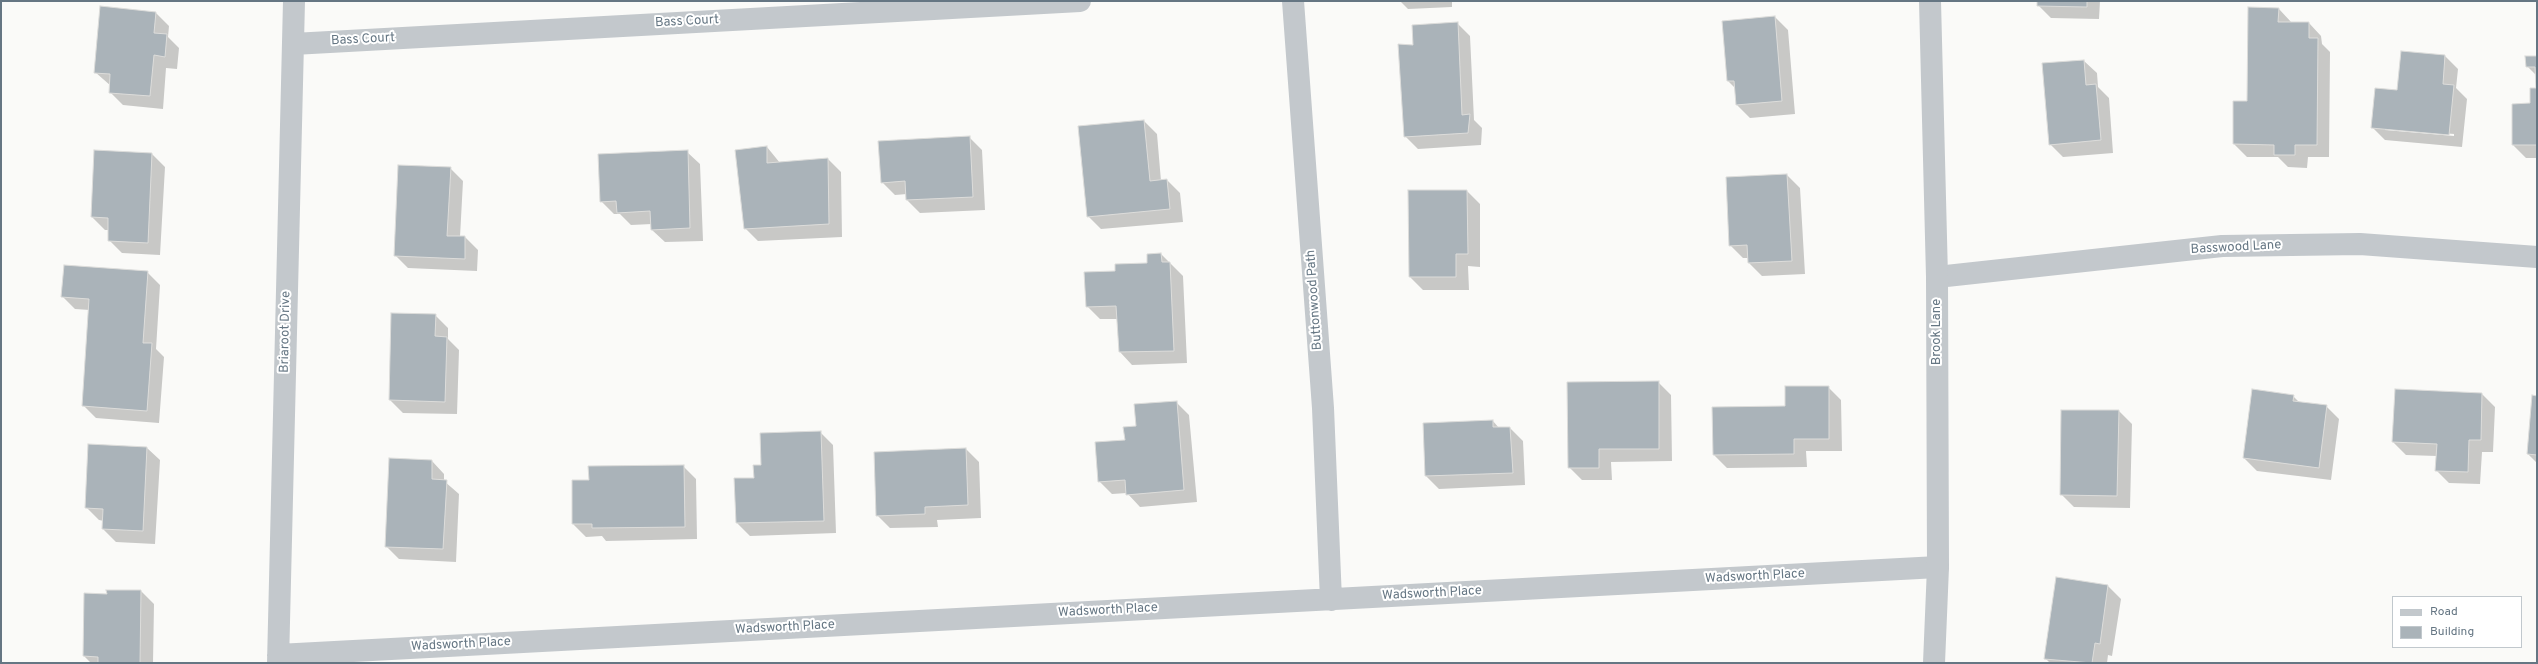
<!DOCTYPE html>
<html>
<head>
<meta charset="utf-8">
<style>
  body { margin:0 }
  #map { position:relative; width:2538px; height:664px; overflow:hidden; background:#fafaf8; font-family:Overpass,sans-serif }
  canvas { display:block }
  .frame { position:absolute; inset:0; border:2px solid #657683; pointer-events:none }
  .legend { position:absolute; left:2392px; top:596px; width:130px; height:52px; box-sizing:border-box; background:#fff; border:1px solid #c1c8cd; margin:0; padding:5px 7px; list-style:none; font-size:12px; color:#657683 }
  .legend li { display:flex; align-items:center; gap:8px; height:20px }
  .legend b { width:20px; border:1px solid #c1c8cd }
</style>
</head>
<body>
<div id="map">
<canvas width="2538" height="664"></canvas>
<div class="frame"></div>
<ul class="legend">
<li><b style="height:5px;background:#c3c8cc"></b>Road</li>
<li><b style="height:11px;background:#aab3b9"></b>Building</li>
</ul>
</div>
<script>
const c = document.querySelector('canvas').getContext('2d');
c.lineJoin = 'round';
function fillPath(path, color) { c.fillStyle = color; c.fill(path, 'evenodd'); }
const toPath = rows => new Path2D(rows.map(r => 'M' + r).join(''));
function trace(path, color, width, dash) { c.strokeStyle = color; c.lineWidth = width; c.lineCap = dash ? 'butt' : 'round'; c.setLineDash(dash || []); c.stroke(path); }
function write(font, color, halo, rows, align = 'center') {
  c.font = font + ' Overpass,sans-serif'; c.lineWidth = 4; c.setLineDash([]); c.textBaseline = 'middle'; c.strokeStyle = halo; c.fillStyle = color; for (const [text, x, y, turn = 0] of rows) {
    c.save(); c.translate(x, y); c.rotate((+turn || 0) * Math.PI / 180); c.textAlign = isNaN(turn) ? turn : align; if (halo) c.strokeText(text, 0, 0); c.fillText(text, 0, 0); c.restore();
  }
}
const shadow = toPath([
  [1400,1,1452,1,1452,7,1408,9],
  [2038,1,2100,1,2099,19,2051,18,2038,5],
  [101,8,156,13,169,26,168,37,179,48,177,69,166,68,163,109,123,105,110,92,111,86,95,72],
  [2279,9,2292,23,2309,23,2321,36,2322,44,2330,52,2329,157,2308,157,2307,168,2288,167,2278,157,2247,157,2234,144],
  [1775,17,1788,30,1795,114,1750,118,1737,105,1736,89,1728,81],
  [1457,23,1470,36,1474,120,1482,128,1481,145,1418,149,1405,136,1414,46],
  [2445,56,2458,69,2456,88,2467,99,2462,147,2385,140,2372,127,2398,91],
  [2385,128,2454,134,2454,136,2385,130],
  [2537,57,2537,158,2526,158,2513,145,2537,89,2537,76,2527,66],
  [2084,61,2097,73,2098,87,2109,98,2113,153,2063,157,2050,144],
  [1144,121,1157,134,1161,181,1167,180,1180,193,1183,222,1101,229,1088,216],
  [969,137,982,150,985,210,920,213,907,200,907,194,895,195,882,182],
  [767,147,780,163,828,159,841,172,842,237,758,241,745,228],
  [687,152,700,164,703,241,665,242,652,230,652,224,631,225,620,214,614,214,601,201],
  [152,154,165,167,160,255,122,253,109,240,109,230,105,230,92,217],
  [450,168,463,181,460,237,465,237,478,250,477,271,408,268,395,255],
  [1787,175,1800,188,1805,274,1762,276,1749,263,1749,258,1743,258,1730,245],
  [1467,191,1480,204,1480,267,1468,266,1469,290,1423,290,1410,277],
  [1161,254,1183,276,1187,363,1132,365,1120,352,1118,319,1100,319,1087,306,1116,272,1148,264],
  [147,272,160,285,156,349,164,357,159,423,96,418,83,405,90,310,75,309,62,296],
  [435,315,448,328,448,339,459,350,457,414,403,413,390,400],
  [1658,382,1671,395,1672,461,1611,462,1612,480,1582,480,1569,467],
  [1828,387,1841,400,1842,451,1806,451,1807,467,1727,468,1714,455,1786,407],
  [2396,390,2482,394,2495,407,2493,452,2482,452,2480,484,2449,483,2436,470,2437,456,2406,455,2393,442],
  [2293,396,2300,403,2326,406,2339,419,2331,480,2257,471,2244,458],
  [2537,397,2537,463,2528,454],
  [1176,402,1189,415,1197,502,1140,507,1127,493,1112,494,1099,481,1126,441,1137,427],
  [2119,411,2132,424,2130,508,2074,507,2061,494],
  [1493,421,1499,428,1510,428,1523,441,1525,485,1439,489,1426,476],
  [820,432,833,445,836,533,750,536,737,523,735,479,755,479,762,466],
  [147,448,160,460,155,544,116,542,103,529,104,521,99,520,86,507],
  [966,449,979,462,981,518,937,520,938,527,890,528,877,515],
  [432,461,444,474,444,481,459,494,456,562,399,559,386,546],
  [683,466,696,479,697,539,606,541,602,536,586,537,573,524,590,481],
  [2108,586,2121,599,2112,656,2108,655,2107,663,2050,663,2046,659],
  [141,591,154,604,153,663,91,663,84,656,108,595]
]);
const building = toPath([
  [2037,1,2087,1,2087,7,2037,6,2037,1],
  [100,6,156,12,154,33,167,34,165,57,154,55,150,96,109,93,110,74,94,73,100,6],
  [2248,7,2279,8,2278,22,2309,22,2309,38,2318,38,2317,145,2295,145,2295,155,2274,155,2274,145,2233,144,2233,101,2247,101,2248,7],
  [1775,16,1782,101,1736,105,1734,81,1727,81,1722,21,1775,16],
  [1458,22,1462,115,1470,114,1468,133,1404,137,1398,44,1413,45,1412,25,1458,22],
  [2401,51,2445,55,2443,84,2454,85,2449,135,2371,128,2375,88,2397,90,2401,51],
  [2525,56,2537,56,2537,145,2512,145,2512,104,2530,103,2530,88,2536,88,2535,67,2526,67,2525,56],
  [2084,60,2086,85,2096,84,2101,140,2049,145,2042,63,2084,60],
  [1144,120,1150,181,1167,179,1170,209,1087,217,1078,126,1144,120],
  [970,136,973,197,906,200,905,181,881,183,878,141,970,136],
  [767,146,767,163,828,158,829,224,744,229,735,150,767,146],
  [94,150,152,153,148,243,108,241,108,218,91,217,94,150],
  [688,150,690,228,651,230,650,211,617,213,616,201,600,202,598,154,688,150],
  [398,165,451,167,447,236,465,236,465,259,394,256,398,165],
  [1787,174,1792,261,1748,263,1747,245,1729,246,1726,177,1787,174],
  [1408,190,1467,190,1468,254,1456,254,1456,277,1409,277,1408,190],
  [1161,253,1162,262,1170,262,1174,351,1119,352,1116,306,1086,307,1084,272,1115,271,1115,264,1147,263,1147,254,1161,253],
  [64,265,148,271,143,343,152,343,147,411,82,406,89,299,61,297,64,265],
  [391,313,436,314,435,336,447,337,445,402,389,400,391,313],
  [1659,381,1659,449,1599,449,1599,468,1568,468,1567,382,1659,381],
  [1785,386,1829,386,1829,439,1794,439,1794,454,1713,455,1712,407,1785,406,1785,386],
  [2252,389,2294,395,2293,401,2327,405,2319,468,2243,458,2252,389],
  [2395,389,2482,393,2481,440,2469,440,2468,472,2435,471,2437,444,2392,442,2395,389],
  [2532,395,2537,396,2537,455,2527,454,2532,395],
  [1177,401,1184,490,1126,495,1125,480,1098,482,1095,442,1125,440,1123,427,1136,426,1134,404,1177,401],
  [2061,410,2119,410,2117,496,2060,495,2061,410],
  [1493,420,1493,427,1510,427,1513,473,1425,476,1423,423,1493,420],
  [821,431,824,521,736,523,734,478,754,478,753,465,761,465,760,433,821,431],
  [88,444,147,447,143,531,102,529,103,509,85,508,88,444],
  [966,448,968,505,925,507,925,514,876,516,874,452,966,448],
  [389,458,432,460,432,479,447,480,443,549,385,547,389,458],
  [684,465,685,527,592,528,592,524,572,524,572,480,589,480,588,466,684,465],
  [2056,577,2108,585,2100,644,2095,643,2092,663,2044,659,2056,577],
  [106,590,141,590,140,663,98,663,98,657,83,656,84,593,107,594,106,590]
]);
const minor = toPath([
  [1293,1,1323,408,1331,600],
  [293,44,1080,1],
  [1937,277,2222,246,2360,244,2537,257],
  [278,655,1938,567],
  [278,663,294,1]
]);
const tertiary = toPath([
  [1930,1,1937,277,1938,567,1934,663]
]);
const streetNames = [
  ["Bass Court",687,22,-3],
  ["Bass Court",363,40,-3],
  ["Basswood Lane",2236,248,-3],
  ["Buttonwood Path",1315,300,-94],
  ["Briaroot Drive",286,332,-89],
  ["Brook Lane",1937,332,-90],
  ["Wadsworth Place",1755,577,-3],
  ["Wadsworth Place",1432,594,-3],
  ["Wadsworth Place",1108,611,-3],
  ["Wadsworth Place",785,628,-3],
  ["Wadsworth Place",461,645,-3]
];
fillPath(shadow, '#0003');
fillPath(building, '#aab3b9');
trace(building, '#dcdcda', 1);
trace(minor, '#c3c8cc', 22);
trace(tertiary, '#c3c8cc', 22);
write('13px', '#657683', '#fff', streetNames);
</script>
</body>
</html>
